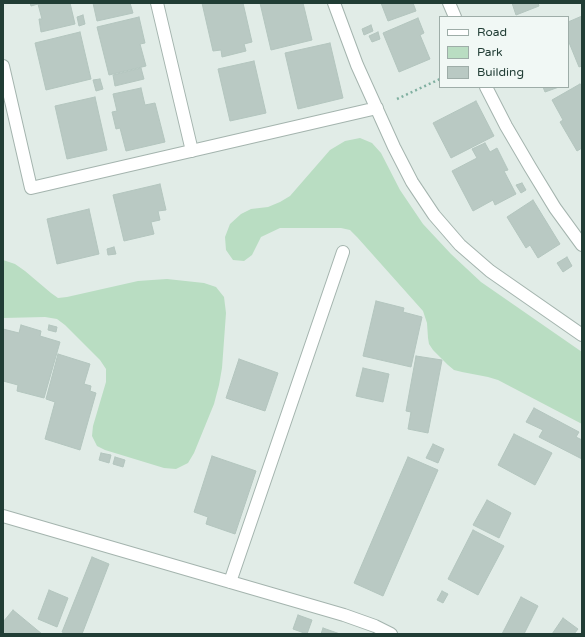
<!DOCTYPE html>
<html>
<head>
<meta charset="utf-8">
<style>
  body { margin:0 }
  #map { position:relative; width:585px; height:637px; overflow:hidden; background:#e1ece7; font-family:"Varela Round",sans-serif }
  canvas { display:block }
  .frame { position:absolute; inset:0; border:4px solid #213d35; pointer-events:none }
  .legend { position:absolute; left:439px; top:16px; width:130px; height:72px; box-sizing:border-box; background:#f1f8f5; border:1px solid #9eada8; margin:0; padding:5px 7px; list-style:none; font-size:12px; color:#213d35 }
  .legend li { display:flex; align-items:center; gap:8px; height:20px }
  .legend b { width:20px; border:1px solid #9eada8 }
</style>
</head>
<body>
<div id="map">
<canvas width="585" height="637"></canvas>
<div class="frame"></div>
<ul class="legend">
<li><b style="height:5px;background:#fff"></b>Road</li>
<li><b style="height:11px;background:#b9ddc2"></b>Park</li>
<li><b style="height:11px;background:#b9c9c3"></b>Building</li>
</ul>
</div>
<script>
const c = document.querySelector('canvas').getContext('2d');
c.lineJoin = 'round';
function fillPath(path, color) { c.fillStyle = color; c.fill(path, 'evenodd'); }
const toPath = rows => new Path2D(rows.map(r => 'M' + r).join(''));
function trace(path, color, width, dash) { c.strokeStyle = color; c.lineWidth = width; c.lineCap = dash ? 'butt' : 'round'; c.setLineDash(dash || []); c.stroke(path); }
const green = toPath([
  [360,138,372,143,381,153,400,190,423,224,451,254,481,282,582,352,582,424,498,380,488,377,462,372,454,370,448,365,433,350,429,344,428,338,427,323,423,311,357,237,350,230,341,228,280,228,261,237,252,255,244,261,233,260,226,250,225,237,230,224,241,214,251,209,268,207,280,202,290,196,330,150,345,141],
  [3,260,15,264,25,271,51,293,58,298,67,297,138,281,152,280,167,279,204,283,216,287,224,297,226,313,222,368,219,385,214,404,194,453,188,463,176,469,164,468,105,450,97,446,92,436,93,426,106,382,106,369,100,360,65,325,57,319,45,317,3,318]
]);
const building = toPath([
  [30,3,70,3,75,24,41,32,39,19,42,19,38,4,31,6,30,3],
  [93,3,130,3,133,13,97,21,93,3],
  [202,3,243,3,252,42,244,44,246,51,222,57,221,50,213,51,202,3],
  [260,3,303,3,312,40,271,50,260,3],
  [381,3,413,3,416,11,388,21,381,3],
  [512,3,538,3,539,6,516,15,512,3],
  [83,15,85,24,79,26,77,17,83,15],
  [582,16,582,66,579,67,568,40,568,22,582,16],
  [139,17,145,43,140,44,146,66,109,75,97,27,139,17],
  [418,18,424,33,420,35,430,59,399,72,383,33,418,18],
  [371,25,373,31,364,35,362,29,371,25],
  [80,32,91,79,46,90,35,43,80,32],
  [378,32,380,39,372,42,369,36,378,32],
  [330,43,343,98,298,109,285,53,330,43],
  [254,61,266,113,230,121,218,69,254,61],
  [141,68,144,79,115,86,113,75,141,68],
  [100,79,103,89,96,91,93,80,100,79],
  [580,84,582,86,582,148,577,151,560,122,563,120,552,100,580,84],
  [543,87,559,87,545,92,543,87],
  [141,88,145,105,155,103,165,142,126,151,120,128,116,129,112,112,117,111,113,94,141,88],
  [95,97,107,150,67,159,55,106,95,97],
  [476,101,494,136,451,158,433,123,476,101],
  [485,143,490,152,497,148,508,170,504,171,516,194,495,205,493,200,473,211,452,171,477,158,472,149,485,143],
  [522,183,526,190,521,193,516,185,522,183],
  [160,184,166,210,158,211,160,220,151,222,154,234,124,241,113,195,160,184],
  [533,200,560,244,538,258,530,245,526,248,507,217,533,200],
  [89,209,99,254,57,264,47,219,89,209],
  [114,247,116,254,108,255,107,249,114,247],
  [567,257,572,266,563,272,557,263,567,257],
  [376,301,404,308,403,312,422,317,411,367,363,356,376,301],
  [21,325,41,331,40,336,60,342,44,398,17,391,18,385,3,381,3,329,19,333,21,325],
  [49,325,57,327,56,332,48,330,49,325],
  [58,354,90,364,84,384,91,386,90,391,96,393,80,450,45,439,55,402,46,399,58,354],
  [416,356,442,360,428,433,408,429,411,412,406,411,416,356],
  [239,359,278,373,265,411,226,398,239,359],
  [363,368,389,374,383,402,356,396,363,368],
  [534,408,579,432,576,437,582,440,582,459,539,437,543,430,526,422,534,408],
  [514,434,552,453,535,485,498,465,514,434],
  [433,444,444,449,438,463,426,458,433,444],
  [101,453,111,455,109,463,99,460,101,453],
  [212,456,256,471,235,534,206,524,208,517,194,512,212,456],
  [115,457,125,460,123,467,113,464,115,457],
  [408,457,438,470,383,596,354,583,408,457],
  [487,500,511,513,499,538,473,525,487,500],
  [473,530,504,546,478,595,448,579,473,530],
  [92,557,109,564,82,634,66,634,62,632,92,557],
  [49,590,68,598,57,627,38,619,49,590],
  [442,591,448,594,443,603,437,600,442,591],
  [521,597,538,606,524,634,502,634,521,597],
  [13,610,42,634,3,634,3,622,13,610],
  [298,615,312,620,307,634,293,629,298,615],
  [563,618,578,629,574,634,552,634,563,618],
  [323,628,340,634,321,634,323,628]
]);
const path = toPath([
  [397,99,440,79]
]);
const minor = toPath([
  [157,3,192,151],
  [334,3,357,65,394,147,412,182,434,215,460,245,490,271,582,335],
  [3,66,31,188,377,108],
  [3,516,344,615,375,626,391,634],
  [230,582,343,252]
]);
const tertiary = toPath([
  [449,3,455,17],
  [486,87,506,126,530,167,555,208,582,245]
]);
fillPath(green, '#b9ddc2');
fillPath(building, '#b9c9c3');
trace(building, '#b3c5be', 1);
trace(minor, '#a4b4ae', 14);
trace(tertiary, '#a4b4ae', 14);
trace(path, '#80b0a1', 2.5, [2, 3]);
trace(minor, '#fff', 12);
trace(tertiary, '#fff', 12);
</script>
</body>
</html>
